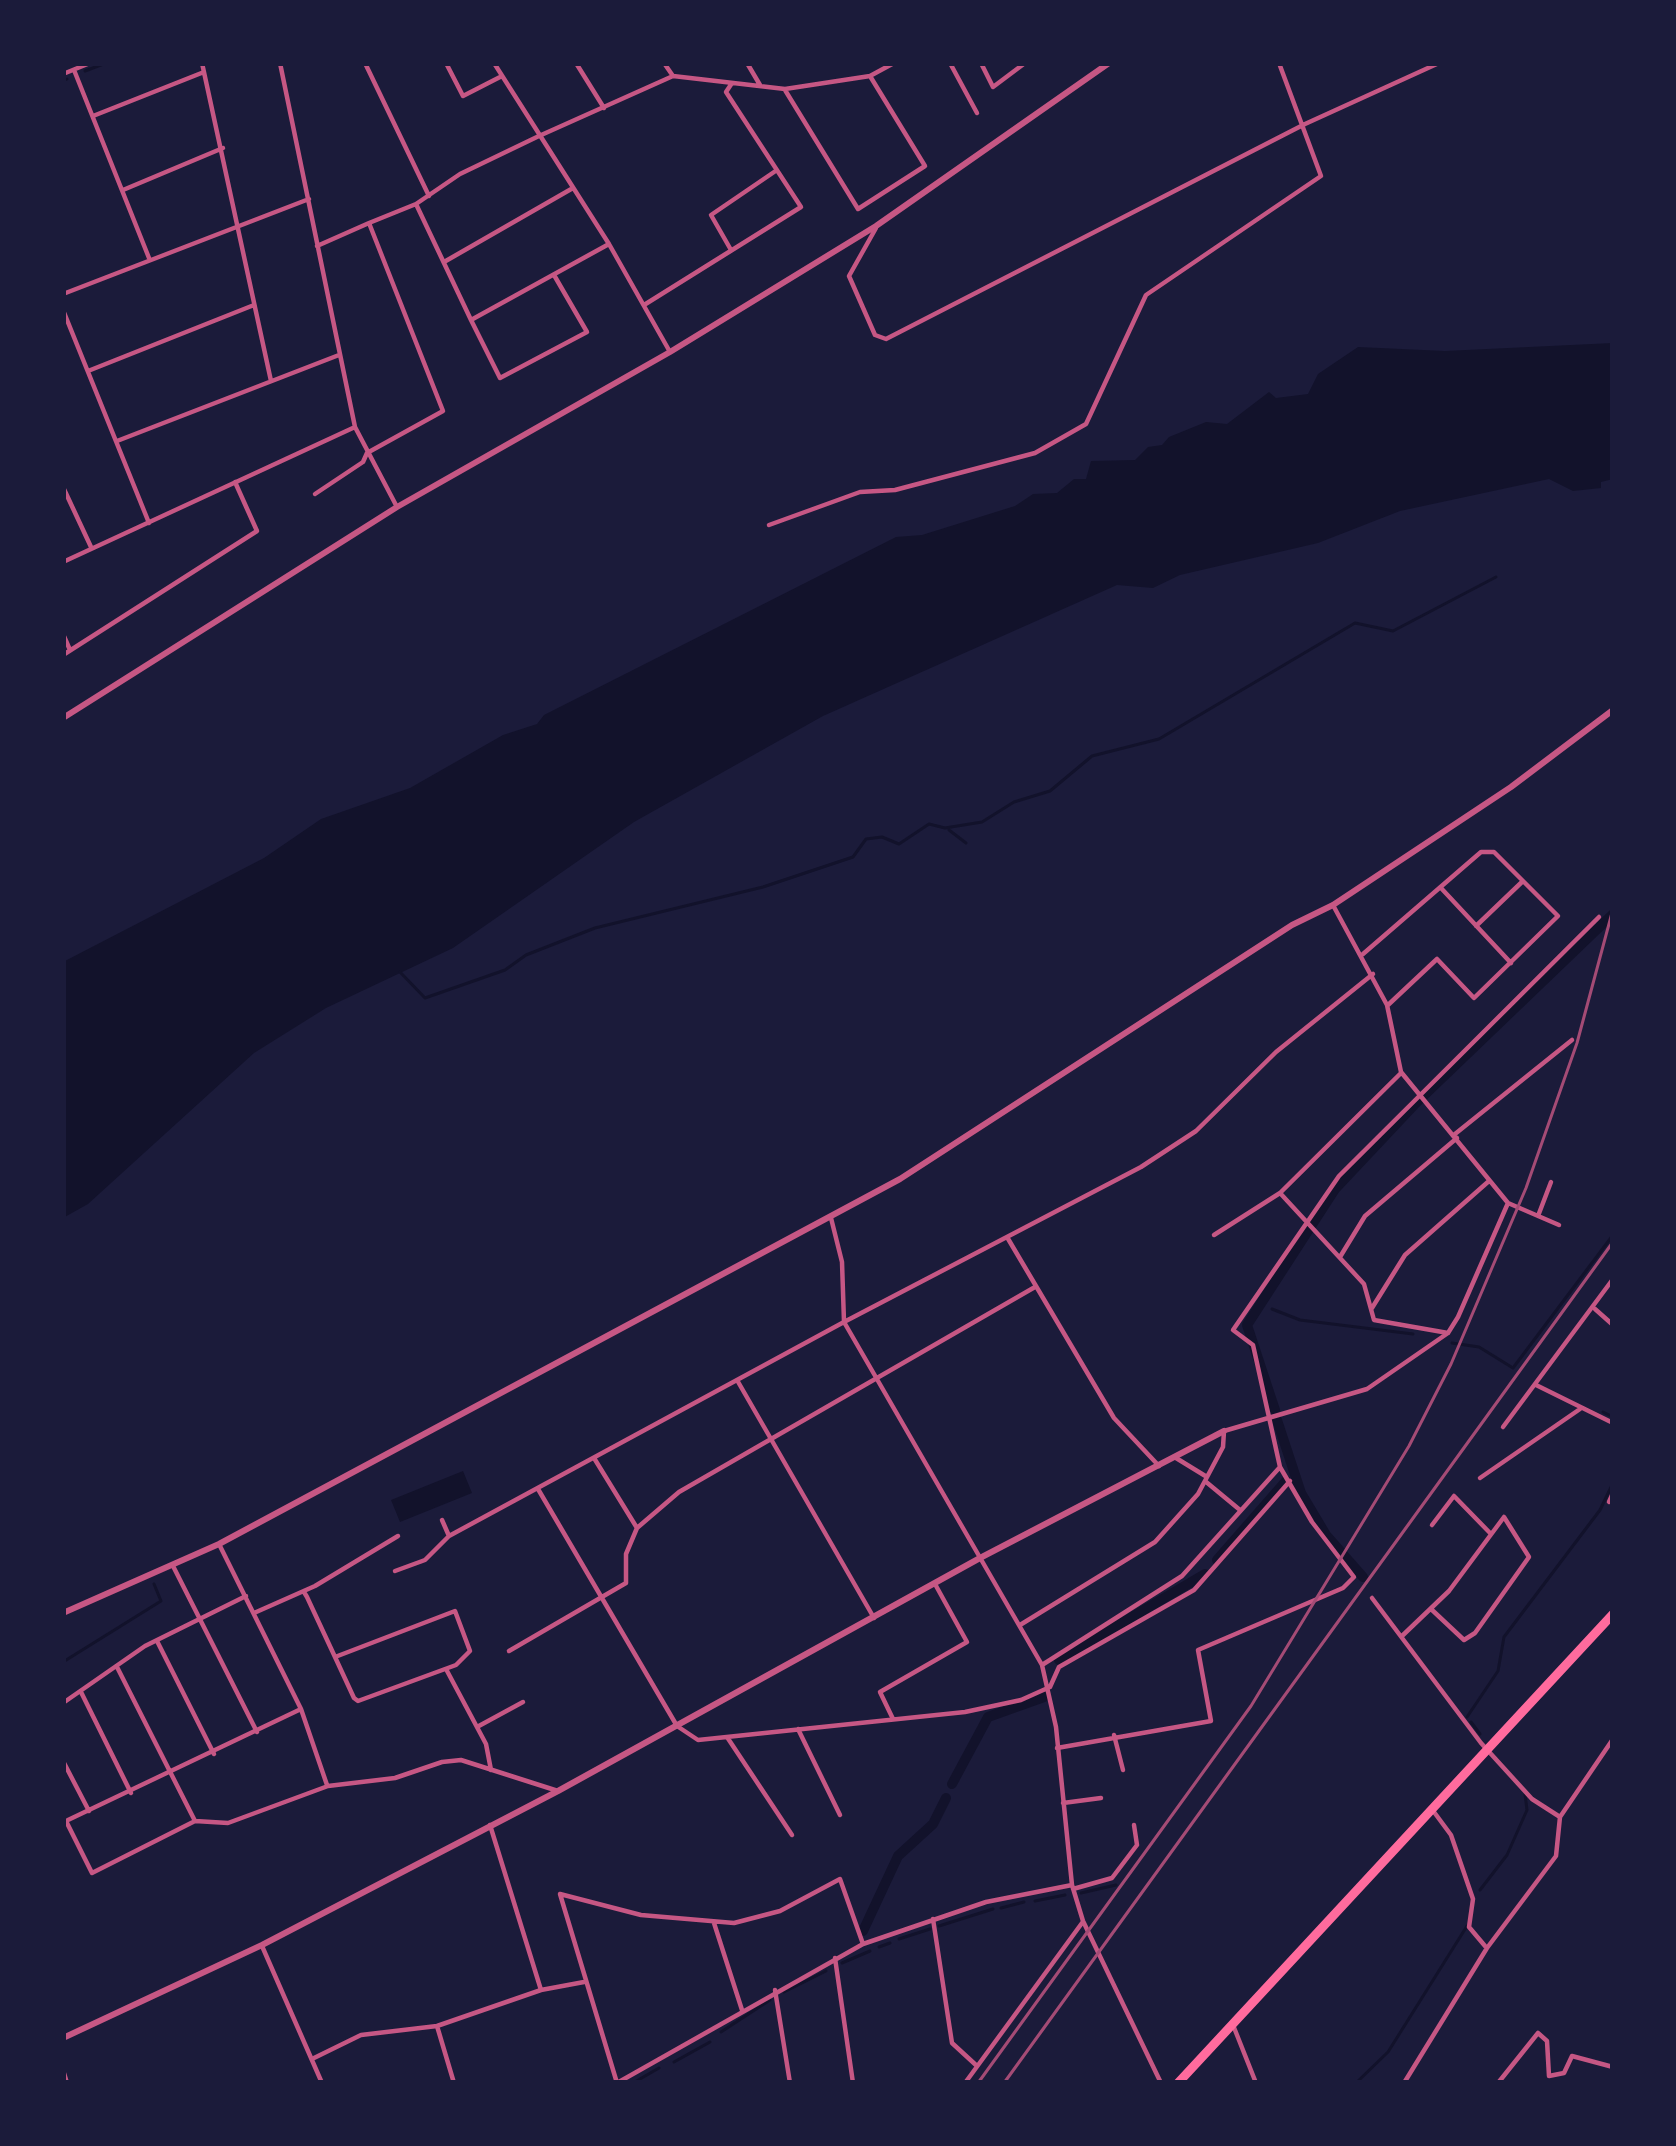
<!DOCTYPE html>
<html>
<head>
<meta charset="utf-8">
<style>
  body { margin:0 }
  #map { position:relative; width:1676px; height:2146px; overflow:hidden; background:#1b1b3a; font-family:Arial,sans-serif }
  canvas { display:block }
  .frame { position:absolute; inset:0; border:66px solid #1b1b3a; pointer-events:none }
</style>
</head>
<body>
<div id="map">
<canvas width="1676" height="2146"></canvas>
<div class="frame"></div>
</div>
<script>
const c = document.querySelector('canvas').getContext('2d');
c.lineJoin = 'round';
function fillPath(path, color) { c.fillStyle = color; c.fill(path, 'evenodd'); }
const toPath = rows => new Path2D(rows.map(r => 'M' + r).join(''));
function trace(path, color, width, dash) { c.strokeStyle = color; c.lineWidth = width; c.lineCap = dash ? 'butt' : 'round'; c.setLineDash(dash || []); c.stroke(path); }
const water = toPath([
  [1613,343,1613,479,1601,482,1601,488,1573,491,1549,479,1400,511,1318,543,1180,575,1153,588,1117,585,823,716,634,822,453,948,326,1008,254,1053,88,1204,63,1218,63,962,264,858,321,819,410,788,503,735,537,724,544,715,896,537,922,535,1015,506,1033,494,1057,493,1074,479,1086,479,1091,461,1135,460,1148,447,1162,445,1169,437,1206,422,1227,424,1269,392,1276,398,1308,394,1318,374,1358,347,1445,351],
  [463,1471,472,1493,400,1522,391,1500]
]);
const stream = toPath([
  [85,71,106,63],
  [63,81,67,79],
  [949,830,966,843],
  [400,972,425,998,505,970,526,955,595,928,763,887,853,857,866,839,882,837,899,844,929,824,945,828,982,822,1014,802,1050,791,1092,756,1159,739,1355,623,1393,631,1496,577],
  [1272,1309,1300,1320,1413,1334],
  [1452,1343,1479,1347,1513,1368,1613,1235],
  [1603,1412,1613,1417],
  [63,1662,161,1601,154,1584],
  [1467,1717,1498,1671,1504,1637,1600,1510,1613,1483],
  [1471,1722,1480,1734],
  [1480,1890,1507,1855,1527,1810,1525,1794],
  [1081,1893,1116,1885],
  [1035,1901,1065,1895],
  [1001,1908,1024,1902],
  [939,1926,993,1909],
  [899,1939,930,1929],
  [879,1947,890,1943],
  [842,1963,870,1951],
  [784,1992,826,1971],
  [721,2032,770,2000],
  [674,2062,710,2042],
  [633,2083,659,2068],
  [1356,2083,1388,2052,1467,1926]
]);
const canal = toPath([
  [1275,1410,1247,1325,1335,1189,1414,1105,1613,914],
  [1277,1420,1301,1493,1326,1535,1363,1577],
  [1217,1560,1286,1481],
  [1059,1660,1205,1574],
  [952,1784,988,1717,1044,1697],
  [863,1931,898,1856,933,1824,946,1798]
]);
const minor = toPath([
  [202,63,271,381],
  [280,63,355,427,397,507],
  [365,63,429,196],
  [446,63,463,96,502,76],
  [494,63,609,244,670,352],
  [576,63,604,108],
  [664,63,673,76],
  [747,63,760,85],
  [950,63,977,113],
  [981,63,993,87,1025,63],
  [74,70,149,258],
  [63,74,90,63],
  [785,90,858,209,925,166,870,76],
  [93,116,204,72],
  [123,190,223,148],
  [416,204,471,320,609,244],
  [369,223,416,204,460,174,539,136,673,76,785,89,870,76,894,63],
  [876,228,849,276,875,335,886,339,1305,124,1439,63],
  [731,250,711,215,777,170],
  [444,262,573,188],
  [63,294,309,199],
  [644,305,801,207,726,92,732,83],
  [63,310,149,523],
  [471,320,500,378,587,332,554,275],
  [88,371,254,305],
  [117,441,339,355],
  [63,487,91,547],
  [315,494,363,462,367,453,443,411,369,223,317,246],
  [769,525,860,492,895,490,1035,453,1086,424,1146,295,1321,176,1279,63],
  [63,562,355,427],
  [63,634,70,650],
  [63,655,257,531,235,482],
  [1441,888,1511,963],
  [1476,926,1523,881],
  [1363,954,1481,852,1494,852,1558,916,1474,998,1437,959,1388,1005],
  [1401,1073,1280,1193,1364,1284,1374,1320,1448,1333],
  [1455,1134,1572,1040],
  [1508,1203,1559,1225],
  [1538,1216,1551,1182],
  [831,1218,842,1262,844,1322,1042,1665,1056,1727,1072,1885,1083,1921,1161,2083],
  [1214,1235,1280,1193],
  [1007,1237,1114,1418,1159,1466],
  [1340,1257,1365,1216,1457,1138],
  [1372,1308,1405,1255,1489,1181],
  [1595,1309,1613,1325],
  [737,1380,874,1618],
  [1536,1385,1613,1423],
  [1503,1427,1613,1279],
  [594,1458,637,1528],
  [1176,1458,1207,1477],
  [1480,1478,1580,1409],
  [1205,1481,1240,1510],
  [538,1489,677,1726,698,1740,965,1712,1021,1700,1050,1687,1059,1667,1194,1590,1290,1481],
  [1609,1502,1613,1493],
  [442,1520,449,1536],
  [1432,1525,1454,1496,1491,1534],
  [219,1544,301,1709,327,1785],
  [173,1566,257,1732],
  [395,1571,425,1560,449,1536,844,1322,1141,1167,1196,1131,1276,1052,1373,974],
  [304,1592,307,1597,335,1657,354,1698,358,1701,456,1665,470,1651,455,1611,335,1657],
  [1372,1598,1481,1743,1532,1799,1560,1817],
  [254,1613,315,1586,398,1536],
  [1020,1625,1155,1542,1198,1494,1223,1447,1224,1431,1367,1389,1448,1333,1458,1317,1508,1203,1401,1072,1387,1005,1334,907],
  [1402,1636,1449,1591,1504,1517,1529,1557,1475,1633,1464,1640,1431,1609],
  [157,1641,214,1754],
  [509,1651,626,1583,626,1554,637,1528,679,1492,1035,1287],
  [1042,1665,1182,1576,1280,1467],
  [117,1667,195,1821],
  [446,1669,486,1744,491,1770],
  [81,1692,131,1793],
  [63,1703,145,1646,246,1596],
  [893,1719,880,1692,967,1642,935,1584],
  [477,1727,523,1702],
  [798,1729,840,1815],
  [1114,1735,1123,1770],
  [727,1737,792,1835],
  [1057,1748,1211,1721,1198,1650,1343,1588,1354,1577,1312,1522,1280,1467,1253,1345,1233,1330,1339,1176,1599,917],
  [63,1761,89,1811],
  [1063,1803,1101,1798],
  [1434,1812,1451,1835,1473,1899,1469,1927,1485,1946],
  [68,1820,301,1709],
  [66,1821,92,1873,195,1821,228,1823,328,1786,395,1778,442,1762,461,1760,558,1791],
  [490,1825,541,1990],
  [1073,1889,1112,1878,1137,1845,1134,1825],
  [933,1919,952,2043,977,2066],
  [714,1923,742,2010],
  [262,1946,322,2083],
  [835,1958,853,2083],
  [775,1990,790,2083],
  [1233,2025,1256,2083],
  [437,2026,454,2083],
  [314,2058,361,2035,437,2026,541,1990,584,1982],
  [63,2070,67,2083],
  [617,2083,560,1894,641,1915,734,1923,780,1911,840,1879,863,1944],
  [617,2083,863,1944,986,1902,1072,1885],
  [965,2083,1082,1923],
  [1404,2083,1487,1948,1556,1856,1560,1817,1613,1739],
  [1498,2083,1538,2033,1547,2041,1549,2076,1564,2073,1572,2056,1613,2067]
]);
const tertiary = toPath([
  [63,718,397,507,670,352,876,226,1109,63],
  [63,1613,219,1544,900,1179,1292,925,1333,905,1511,787,1613,710],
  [63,2038,262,1945,558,1791,980,1558,1224,1431]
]);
const trunk = toPath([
  [1178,2083,1613,1614]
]);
const rail = toPath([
  [978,2083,1251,1706,1409,1446,1451,1364,1526,1188,1577,1043,1613,909],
  [1004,2083,1613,1242]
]);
fillPath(water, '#12122b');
trace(stream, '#12122b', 3);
trace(canal, '#12122b', 10);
trace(minor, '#c65784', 4.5);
trace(tertiary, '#c65784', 6);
trace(trunk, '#ff6b9d', 9);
trace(rail, '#a44b75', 3);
</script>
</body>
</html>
